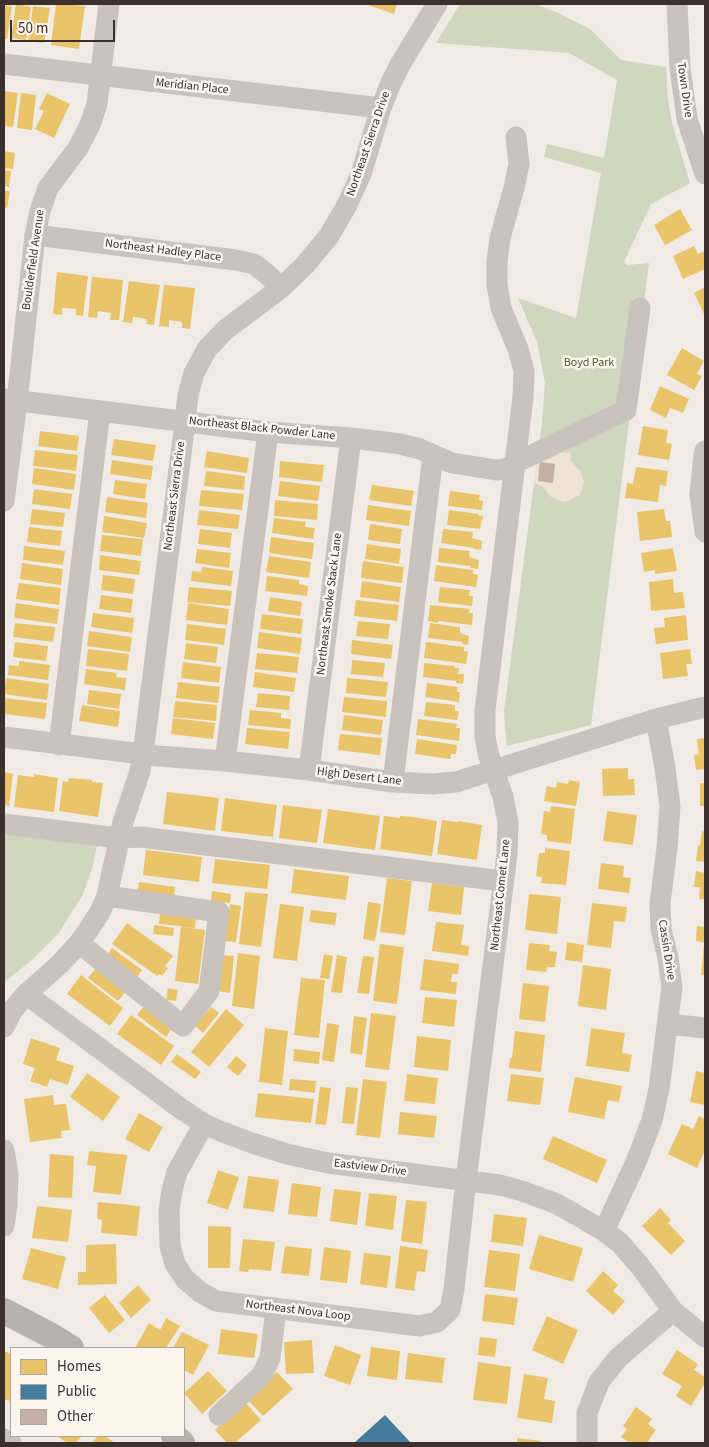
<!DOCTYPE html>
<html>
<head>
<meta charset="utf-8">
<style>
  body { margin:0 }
  #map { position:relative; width:709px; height:1447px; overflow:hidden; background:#f0ebe5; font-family:"Source Sans 3",sans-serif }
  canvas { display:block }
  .frame { position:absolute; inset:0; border:5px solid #3b302b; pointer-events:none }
  .legend { position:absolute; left:10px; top:1347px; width:175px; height:90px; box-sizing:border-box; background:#fbf5ee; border:1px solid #aea6a0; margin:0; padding:6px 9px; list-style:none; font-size:15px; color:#3b302b }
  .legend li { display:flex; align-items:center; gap:10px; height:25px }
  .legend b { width:25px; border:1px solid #aea6a0 }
  .scale { position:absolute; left:10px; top:20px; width:105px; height:22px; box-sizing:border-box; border:2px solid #3b302b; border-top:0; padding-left:6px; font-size:15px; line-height:18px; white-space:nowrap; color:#3b302b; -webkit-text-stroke:4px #fbf5ee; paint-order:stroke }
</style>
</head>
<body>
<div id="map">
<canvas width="709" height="1447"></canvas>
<div class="frame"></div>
<ul class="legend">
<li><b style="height:14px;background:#e9c46a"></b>Homes</li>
<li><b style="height:14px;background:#457b9d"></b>Public</li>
<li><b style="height:14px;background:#c3afa7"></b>Other</li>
</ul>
<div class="scale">50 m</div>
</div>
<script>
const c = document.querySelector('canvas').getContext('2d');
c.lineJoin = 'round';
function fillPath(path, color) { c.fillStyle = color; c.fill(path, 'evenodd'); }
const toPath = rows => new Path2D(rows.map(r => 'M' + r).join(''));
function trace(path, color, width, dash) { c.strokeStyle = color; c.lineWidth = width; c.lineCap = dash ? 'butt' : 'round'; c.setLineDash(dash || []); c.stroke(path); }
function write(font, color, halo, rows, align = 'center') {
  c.font = font + ' "Source Sans 3",sans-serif'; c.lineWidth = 5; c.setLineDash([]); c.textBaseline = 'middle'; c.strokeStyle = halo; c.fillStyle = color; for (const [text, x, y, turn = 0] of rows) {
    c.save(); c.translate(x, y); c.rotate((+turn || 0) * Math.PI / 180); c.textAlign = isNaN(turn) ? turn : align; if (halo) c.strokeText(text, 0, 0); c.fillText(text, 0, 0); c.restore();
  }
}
const green = toPath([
  [460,4,535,4,556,12,590,29,621,60,666,67,668,100,672,123,690,183,651,204,624,262,627,265,649,263,591,725,507,746,505,728,504,711,542,423,545,383,537,342,518,298,576,318,601,173,544,157,547,144,604,158,617,80,569,53,436,43],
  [4,829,98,840,93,866,83,894,59,933,32,960,7,980,4,983]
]);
const plaza = toPath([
  [560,452,570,453,571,461,580,471,584,481,582,490,579,495,569,501,564,502,551,497,543,487,534,483,537,460],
  [540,462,555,464,553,482,538,480]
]);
const homes = toPath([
  [16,4,31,7,26,40,11,38],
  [56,4,85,6,79,49,51,45],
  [365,4,397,4,394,14],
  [4,5,12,6,7,39,4,39],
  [33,6,50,8,44,43,28,41],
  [4,91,18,93,13,127,4,126],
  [21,93,36,95,32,130,17,128],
  [47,93,70,104,54,138,35,129,44,111,39,109],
  [4,151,15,153,13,169,4,168],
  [4,170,11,171,9,187,4,186],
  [4,191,10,191,7,208,4,207],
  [680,209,692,230,665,245,654,225],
  [694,246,698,254,705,251,705,269,683,279,673,256],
  [57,272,88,276,83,316,76,315,76,309,62,308,62,315,53,314],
  [92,277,123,280,119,320,110,320,111,313,98,311,97,318,88,317],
  [129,281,160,285,154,325,146,324,147,319,133,317,132,323,123,322],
  [164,285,195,288,190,329,182,328,182,322,169,320,169,327,159,326],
  [705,287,705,316,694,293],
  [682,348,704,361,697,374,702,376,694,390,667,375],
  [660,386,689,399,683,413,670,408,666,418,650,410],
  [643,426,668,430,666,443,672,444,669,460,638,455],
  [40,431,79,436,77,451,38,446],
  [114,439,156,445,153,461,111,455],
  [35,450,78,455,76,471,33,466],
  [207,451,249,458,247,473,204,467],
  [112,460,153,466,151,480,110,474],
  [280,461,324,465,322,482,279,477],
  [636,467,668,471,666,486,660,485,658,502,625,498,627,483,633,484],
  [34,468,76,474,74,490,32,484],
  [206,471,245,476,244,490,204,486],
  [115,480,147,484,145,499,113,494],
  [280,481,320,486,318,501,278,496],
  [372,485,414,491,411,506,369,500],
  [34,489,72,494,70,509,32,504],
  [201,490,244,494,242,510,199,506],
  [450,491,480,495,479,500,483,501,482,510,448,506],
  [107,497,148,503,146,518,105,512],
  [275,500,318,504,317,520,274,516],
  [368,505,411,511,409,526,366,520],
  [32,509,65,513,63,527,30,524],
  [664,509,666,521,670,521,672,537,640,541,637,512],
  [199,510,240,515,238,529,197,525],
  [449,510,479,514,479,516,483,516,483,519,482,519,480,529,447,525],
  [104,516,147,523,144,538,102,532],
  [274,518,306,522,305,527,315,528,313,539,272,533],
  [370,524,402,529,400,544,368,540],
  [29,527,62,531,60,546,27,542],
  [200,529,232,533,230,548,198,544],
  [443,529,473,532,472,538,482,541,481,550,474,549,474,548,441,543],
  [102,535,143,539,141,556,100,551],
  [271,537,314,543,312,559,269,553],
  [367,544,401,549,399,564,365,559],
  [24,546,65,551,63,565,23,560],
  [439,548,470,551,469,557,479,560,478,569,470,568,470,566,438,562],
  [673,548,677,571,655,574,655,570,644,572,641,553],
  [197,549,231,553,229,568,195,563],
  [100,555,141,561,139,575,99,570],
  [269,556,311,562,309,578,266,572],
  [363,561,404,567,402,583,361,578],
  [22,563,63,569,61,585,20,579],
  [436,565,473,570,473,574,478,575,476,587,434,581],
  [202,567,233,571,231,586,191,581,192,571,201,572],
  [103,575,135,579,133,594,101,590],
  [267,576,299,580,299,584,308,586,307,596,265,591],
  [673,579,674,593,683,592,685,608,651,611,649,582],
  [362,581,401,587,399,602,360,597],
  [19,583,61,588,59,605,16,599],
  [189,587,232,591,230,606,187,602],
  [440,587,470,590,469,596,473,596,472,606,438,602],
  [101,595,133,599,131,613,99,609],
  [270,597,302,602,300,616,268,611],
  [356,600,399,605,397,621,354,616],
  [16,603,59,609,57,624,14,618],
  [188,603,229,609,227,625,186,620],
  [430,605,470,609,469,613,473,613,472,625,438,621,438,623,428,621],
  [93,613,134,618,132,633,91,627],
  [262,614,303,619,301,634,260,629],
  [686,615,688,640,656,644,654,628,665,627,664,618],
  [358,621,390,624,388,639,356,636],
  [15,623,55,627,53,642,13,637],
  [430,623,460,627,460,633,469,636,468,645,462,644,462,642,428,638],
  [187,624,226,629,224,645,185,640],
  [89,631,132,637,130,652,87,646],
  [259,632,302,638,300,654,257,648],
  [352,640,393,645,391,659,351,654],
  [15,642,48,646,46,661,13,657],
  [426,642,464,647,464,651,468,651,466,664,424,658],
  [186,643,218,647,216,663,184,659],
  [88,649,129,654,127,671,86,666],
  [690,649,692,664,686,664,688,676,663,679,660,653],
  [257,653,299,657,297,673,255,669],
  [352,660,385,663,383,677,351,674],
  [19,661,50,665,48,680,8,675,9,665,19,666],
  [183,662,221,667,219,683,181,678],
  [424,663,455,666,455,668,459,668,458,674,464,674,463,684,456,683,456,681,423,677],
  [86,669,117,673,116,677,126,678,125,690,84,684],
  [255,672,296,678,294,692,253,687],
  [6,678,49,684,47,700,4,694],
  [347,678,388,682,386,697,346,693],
  [178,682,220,687,218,703,176,698],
  [427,683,458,687,457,692,460,692,459,702,425,697],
  [89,690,121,694,119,709,87,704],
  [258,693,290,696,289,710,256,707],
  [344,697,387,701,386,717,342,712],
  [4,698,47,703,45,719,4,714],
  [175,701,217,705,216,721,173,717],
  [426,702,455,705,455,711,459,711,457,720,424,716],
  [82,705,120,711,118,727,79,721],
  [250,710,281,713,281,718,291,719,290,729,248,725],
  [344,715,383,720,381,735,342,730],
  [173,718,215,723,213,739,171,734],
  [418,719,457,724,456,728,460,728,459,741,416,735],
  [247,728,290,732,288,749,245,744],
  [340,734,382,738,380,755,338,750],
  [705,738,705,769,696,770,694,755,699,754,697,739],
  [417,739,457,745,456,754,451,754,450,759,415,754],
  [628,768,628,779,634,779,635,795,603,796,602,769],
  [4,772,13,774,9,806,4,805],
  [34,774,58,778,54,812,14,807,18,775,34,777],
  [69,778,92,780,92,782,103,783,98,817,59,811,63,781,68,782],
  [569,780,580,782,576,806,544,801,547,786,556,788,557,782,568,784],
  [700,783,705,783,705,806,700,806],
  [167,792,219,798,215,831,163,824],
  [225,798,277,805,273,837,221,831],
  [283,805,322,810,317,843,279,838],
  [551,806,575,809,571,844,547,841,547,835,541,834,544,811,550,812],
  [328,809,380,816,375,850,323,843],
  [607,811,637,815,633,845,603,841],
  [384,816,400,818,400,816,414,817,437,821,432,856,380,849],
  [442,820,458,822,458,821,482,825,477,860,437,854],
  [702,831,705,832,705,862,696,861,698,845,700,846],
  [545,848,570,851,566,885,541,883,542,877,536,876,539,853,545,853],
  [146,850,202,857,199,882,143,875],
  [215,859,270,865,267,889,212,883],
  [601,863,624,866,623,877,631,878,629,893,598,889],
  [294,869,349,876,346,900,291,893],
  [696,871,705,873,705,899,699,899,700,887,694,887],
  [387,878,412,881,405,935,380,932],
  [139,882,175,887,174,899,137,894],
  [432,883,464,887,461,915,428,911],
  [212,891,231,894,230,903,211,901],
  [245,892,268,894,261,947,239,944],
  [529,894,561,897,557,934,525,930],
  [368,902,381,904,375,941,363,939],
  [592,903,627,907,625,922,614,921,611,948,587,945],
  [230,904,241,906,236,942,225,941],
  [280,904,304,907,297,961,273,958],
  [311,910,337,913,335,925,309,922],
  [160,913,196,917,195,928,183,927,205,930,198,984,175,981,181,926,159,924],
  [436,922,464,925,461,945,469,946,468,956,432,951],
  [127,923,173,956,165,966,168,968,162,976,159,974,157,976,112,944],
  [154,925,174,928,173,936,153,934],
  [697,926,705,927,705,943,696,941],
  [567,942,584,945,582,962,565,960],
  [529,943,550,945,549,951,557,952,555,967,547,967,546,972,526,970],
  [380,944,404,947,397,1004,373,1001],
  [704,944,705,945,705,975,701,975],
  [112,948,142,970,136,979,106,957],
  [238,953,260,956,254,1009,232,1006],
  [324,954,333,956,329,979,320,978],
  [223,955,234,956,230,993,218,991],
  [337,955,347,957,342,993,331,992],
  [363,956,374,957,369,994,357,993],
  [424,959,459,964,458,974,452,974,451,982,457,982,456,994,420,990],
  [583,965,611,969,606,1010,578,1006],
  [95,969,125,992,118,1001,88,978],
  [81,975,123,1008,110,1026,67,994],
  [301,978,325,980,319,1038,294,1035],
  [523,983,549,986,545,1022,519,1019],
  [168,988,178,990,176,1001,166,1000],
  [425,997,457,1000,454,1027,422,1023],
  [144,1006,173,1027,166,1037,137,1015],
  [211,1007,219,1013,203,1033,195,1026],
  [226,1009,244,1025,209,1067,191,1052],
  [371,1013,396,1016,389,1070,365,1067],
  [131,1015,174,1046,161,1065,117,1034],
  [354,1016,367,1018,362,1055,350,1053],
  [327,1023,339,1025,334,1062,322,1060],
  [265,1028,288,1031,282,1085,259,1082],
  [591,1028,625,1033,622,1053,632,1055,629,1072,586,1066],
  [515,1031,545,1035,541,1072,509,1068,510,1058,512,1058],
  [417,1036,451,1040,448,1071,414,1067],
  [31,1038,60,1048,56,1060,74,1066,68,1085,50,1079,47,1087,30,1081,35,1068,23,1064],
  [294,1049,320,1052,319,1064,293,1061],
  [177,1054,201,1072,195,1079,171,1062],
  [236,1056,247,1065,238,1076,227,1067],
  [696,1071,705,1073,705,1105,690,1102],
  [87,1073,120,1097,103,1121,70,1097],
  [407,1074,438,1078,435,1104,404,1101],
  [511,1074,544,1078,540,1105,507,1101],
  [575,1077,622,1086,619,1102,608,1100,604,1119,568,1112],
  [290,1079,316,1081,315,1093,289,1090],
  [363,1079,387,1082,380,1138,356,1135],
  [320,1087,331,1088,326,1125,315,1124],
  [346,1087,358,1088,354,1124,342,1123],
  [258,1093,314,1099,311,1123,255,1117],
  [53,1095,54,1105,66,1104,70,1130,61,1131,62,1138,30,1142,24,1099],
  [400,1112,437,1116,434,1138,398,1134],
  [139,1113,163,1127,149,1152,125,1139],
  [699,1116,705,1119,705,1151,697,1168,668,1154,682,1124,693,1129],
  [553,1136,607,1160,597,1183,543,1159],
  [89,1151,127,1155,121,1195,93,1192,96,1166,87,1165],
  [50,1154,74,1156,72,1198,48,1197],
  [218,1170,239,1177,228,1210,207,1203],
  [248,1176,279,1180,274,1212,243,1208],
  [292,1183,321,1187,317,1217,288,1214],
  [334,1189,361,1192,357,1225,330,1221],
  [369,1193,397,1196,393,1230,365,1226],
  [406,1200,427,1202,422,1244,401,1241],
  [98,1202,140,1206,137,1236,101,1233,102,1220,97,1219],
  [37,1206,72,1210,68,1242,32,1238],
  [660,1208,671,1220,668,1223,685,1241,671,1255,642,1226],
  [494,1214,527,1218,523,1246,491,1242],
  [208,1226,231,1227,230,1268,208,1268],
  [539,1235,583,1248,573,1282,529,1269],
  [243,1239,275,1242,271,1271,249,1269,248,1272,239,1271],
  [116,1244,117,1284,78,1285,78,1272,86,1272,86,1245],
  [285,1246,312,1249,309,1276,281,1273],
  [400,1246,428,1250,425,1272,417,1271,414,1291,395,1288],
  [324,1247,351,1251,347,1283,320,1280],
  [31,1248,66,1257,58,1289,22,1279],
  [489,1250,520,1254,515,1291,484,1287],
  [364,1253,391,1256,387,1288,360,1284],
  [603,1271,618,1285,613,1291,625,1301,613,1315,586,1291],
  [138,1285,151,1300,131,1318,119,1303],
  [485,1294,518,1298,514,1325,482,1321],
  [105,1295,125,1320,109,1333,89,1308],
  [547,1316,578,1330,563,1364,532,1350],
  [166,1318,180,1326,166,1348,135,1348,149,1323,160,1330],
  [221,1329,258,1334,254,1358,218,1354],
  [182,1332,209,1345,193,1375,184,1370,184,1348,173,1348],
  [480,1337,497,1339,495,1357,478,1355],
  [312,1340,314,1373,286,1374,284,1342],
  [335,1345,361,1355,350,1385,324,1376],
  [371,1347,400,1351,397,1380,367,1376],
  [677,1350,698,1364,694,1370,705,1377,705,1383,691,1406,676,1396,682,1386,662,1374],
  [4,1351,11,1354,11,1395,9,1401,4,1399],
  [408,1353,445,1358,442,1383,405,1379],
  [478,1362,511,1367,507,1404,473,1400],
  [208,1371,227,1391,202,1414,184,1393],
  [277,1372,293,1389,263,1416,247,1399],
  [524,1374,548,1378,544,1399,555,1401,552,1423,517,1418],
  [245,1402,261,1420,235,1443,227,1443,215,1430],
  [636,1407,652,1419,648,1424,656,1430,648,1441,651,1443,630,1443,621,1437,627,1429,623,1426],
  [57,1436,82,1436,76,1443,67,1443],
  [98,1436,105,1436,115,1443,92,1443],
  [517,1438,541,1441,541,1443,517,1443]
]);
const public = toPath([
  [385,1415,411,1443,354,1443]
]);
const building = toPath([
  [540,462,555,464,553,483,538,481]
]);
const minor = toPath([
  [677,4,680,68,687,119,705,174],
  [4,64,381,108],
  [35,235,236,260,254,264,268,275,281,288],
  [4,399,268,432,351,438,401,444,420,449,452,463,496,470,506,469,515,463,626,410,640,308],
  [705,451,704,455,700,494,705,532],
  [4,501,17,402,35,235,40,211,48,188,78,148,90,125,97,104,109,4],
  [4,737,158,756,225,761,309,770,393,782,433,784,456,782,656,719,705,707],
  [59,745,100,411],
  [225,761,268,432],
  [309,770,351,438],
  [393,782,433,455],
  [4,824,119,838,140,837,503,881],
  [79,943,183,1026,209,991,219,912,107,896],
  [26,994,180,1108,204,1124,220,1131,252,1143,287,1154,328,1163,500,1185,525,1192,557,1204,604,1231,620,1243,640,1266,673,1311,705,1337],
  [668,1024,705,1028],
  [4,1027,12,1011,26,994,60,964,79,943,89,929,100,912,107,896,123,822,140,771,143,754,185,422,188,395,194,373,207,349,225,330,281,288,305,265,329,236,347,205,361,174,381,108,390,85,401,63,437,4],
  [204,1124,177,1172,172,1190,169,1211,170,1246,175,1264,185,1279,200,1292,216,1301,420,1326,437,1322,450,1310,454,1289,466,1180,507,854,508,822,503,797,488,753,485,736,485,710,523,397,524,371,518,349,501,308,497,285,497,262,500,238,514,188,519,164,516,137],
  [4,1150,8,1174,7,1205,4,1226],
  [604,1231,636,1162,652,1120,659,1089,672,987,668,958,661,929,660,903,667,848,670,806,665,768,656,719],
  [219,1415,262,1375,270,1358,276,1309],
  [4,1439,11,1443],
  [587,1443,587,1413,599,1382,618,1358,673,1311]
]);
const major = toPath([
  [4,1311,50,1335,71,1348],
  [174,1436,182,1443]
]);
const streetNames = [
  ["Meridian Place",192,87,6],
  ["Town Drive",684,90,82],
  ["Northeast Sierra Drive",369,144,-71],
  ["Northeast Hadley Place",163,251,7],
  ["Boulderfield Avenue",34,260,-82],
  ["Northeast Black Powder Lane",262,429,6],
  ["Northeast Sierra Drive",175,496,-83],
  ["Northeast Smoke Stack Lane",330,604,-83],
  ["High Desert Lane",359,777,7],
  ["Northeast Comet Lane",501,895,-84],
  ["Cassin Drive",666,950,81],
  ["Eastview Drive",370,1168,7],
  ["Northeast Nova Loop",298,1311,7]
];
const parkNames = [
  ["Boyd Park",589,363]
];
fillPath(green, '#d1d6bf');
fillPath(plaza, '#eee3d5');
fillPath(homes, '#e9c46a');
fillPath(public, '#457b9d');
fillPath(building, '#c3afa7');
trace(minor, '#c9c3be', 21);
trace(major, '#b8b1ad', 26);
write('12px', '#3b302b', '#fbf5ee', streetNames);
write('12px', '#4a5a2e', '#fbf5ee', parkNames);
</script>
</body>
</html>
